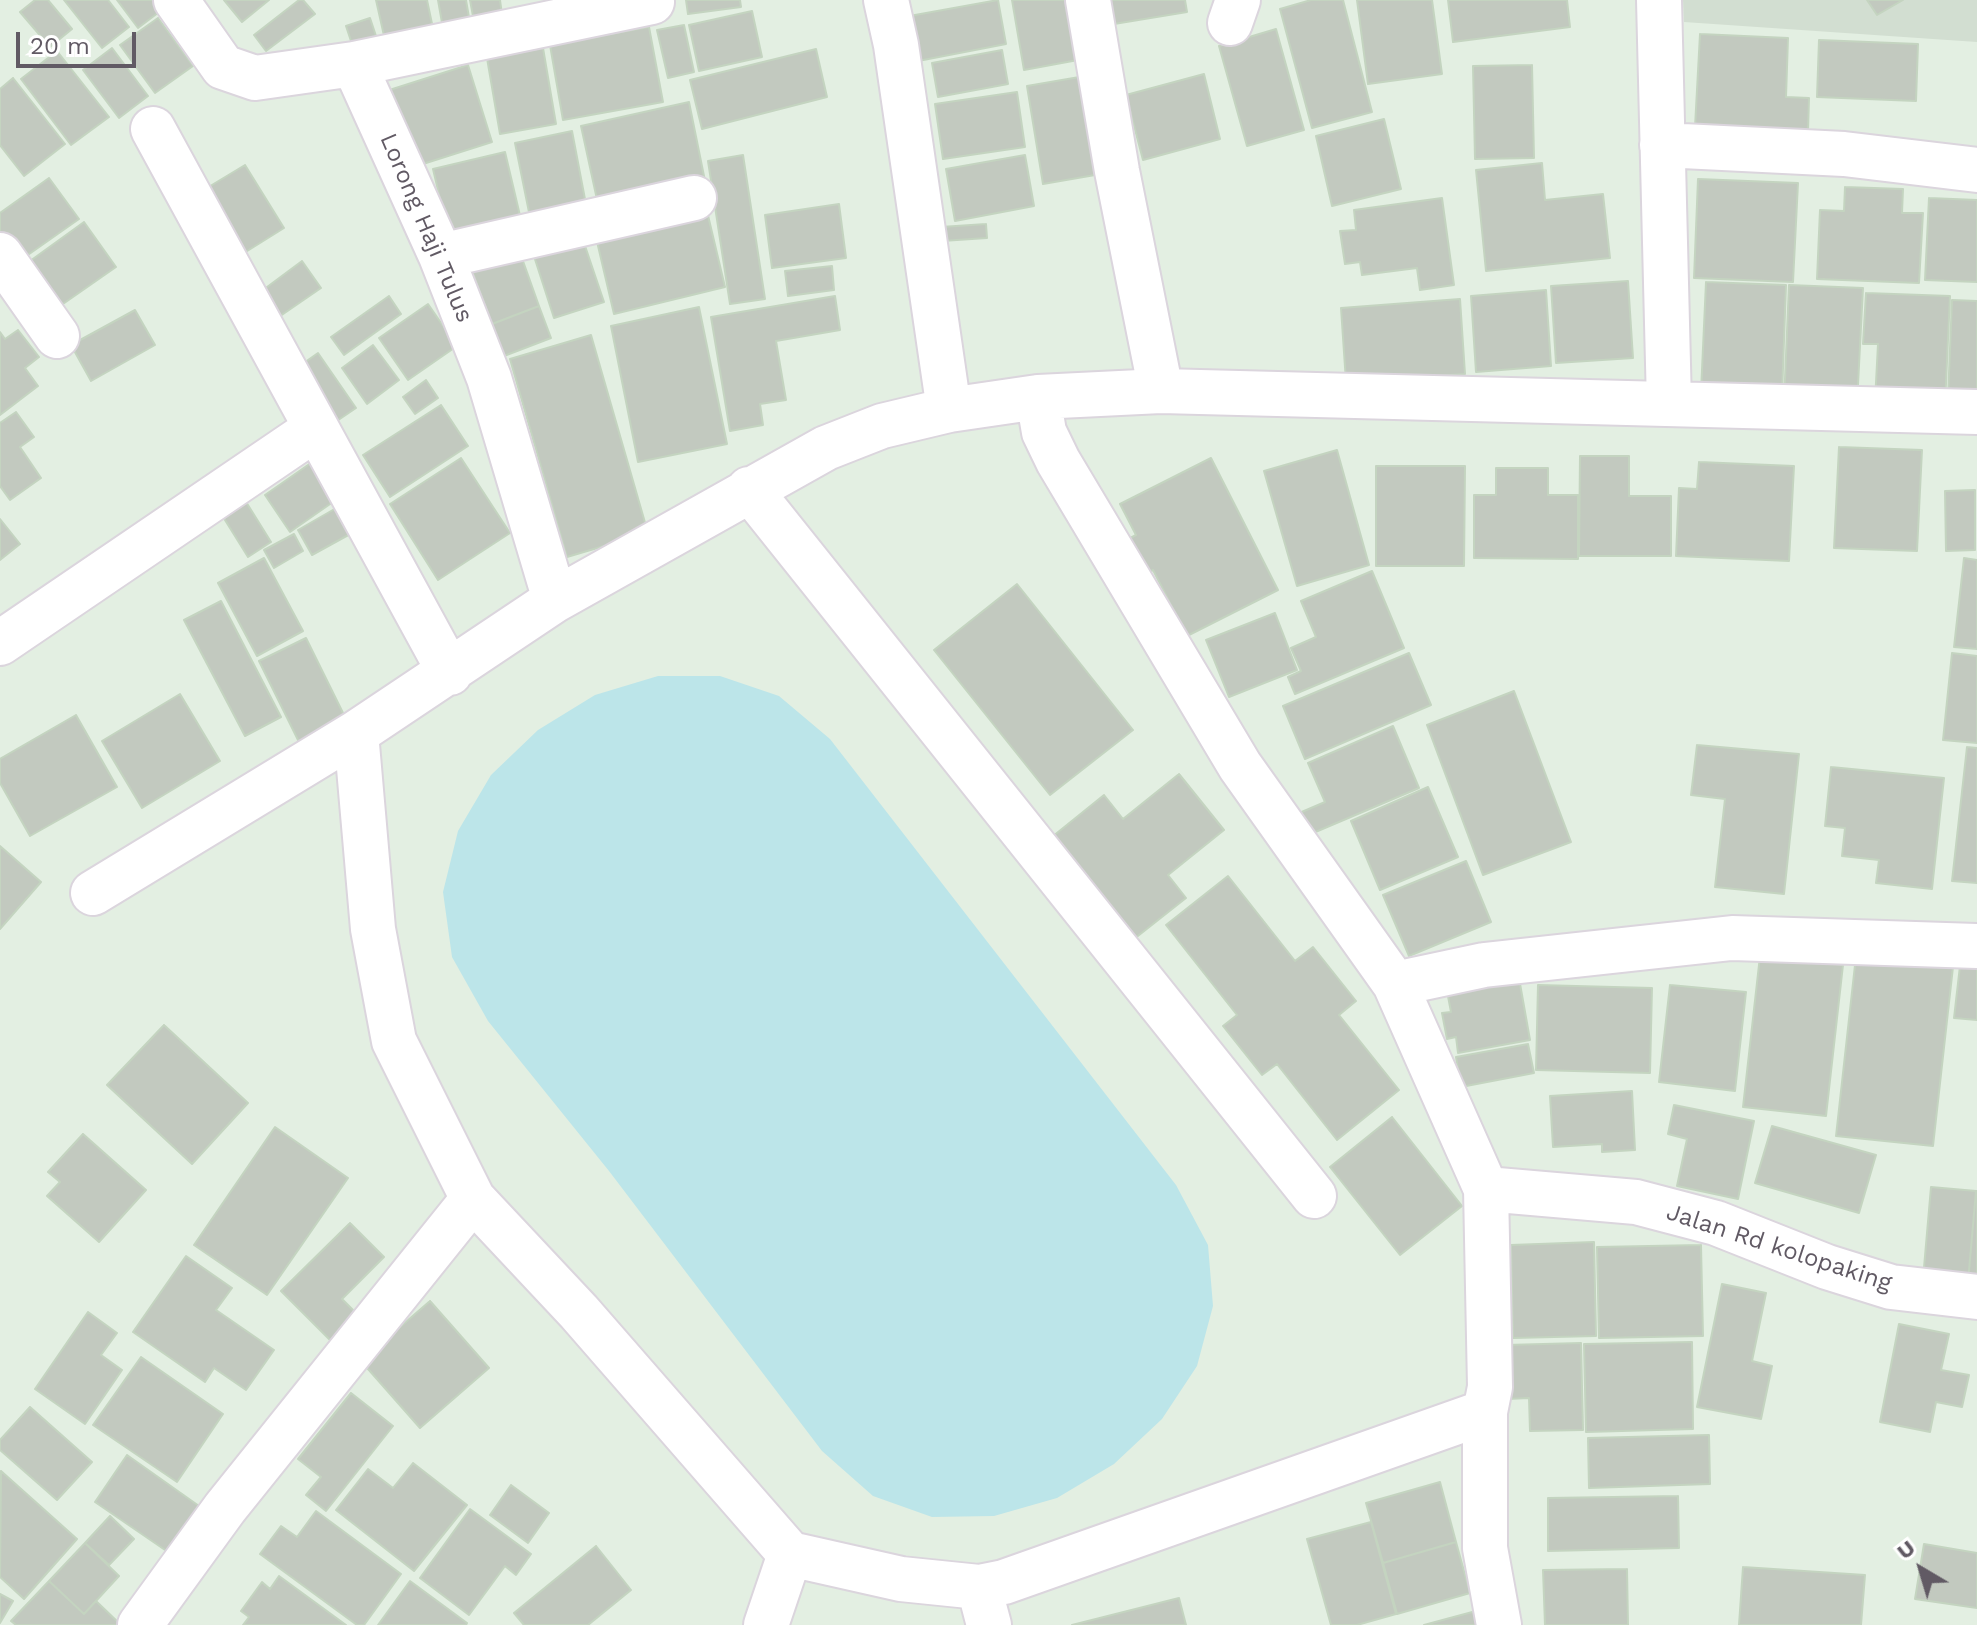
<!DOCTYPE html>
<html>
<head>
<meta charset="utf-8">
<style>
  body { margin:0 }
  #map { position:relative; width:1977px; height:1625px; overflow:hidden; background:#e3efe2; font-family:"Work Sans",sans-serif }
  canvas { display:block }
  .north { position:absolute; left:1881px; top:1529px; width:80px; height:80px; -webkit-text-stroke:6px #fff; paint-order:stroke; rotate:322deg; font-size:22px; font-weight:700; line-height:32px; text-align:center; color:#615a64 }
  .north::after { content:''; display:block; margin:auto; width:28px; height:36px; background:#615a64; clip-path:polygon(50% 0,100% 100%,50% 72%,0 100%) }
  .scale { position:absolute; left:16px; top:32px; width:120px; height:36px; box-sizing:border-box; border:4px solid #615a64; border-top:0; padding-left:10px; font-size:24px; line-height:28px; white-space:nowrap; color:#615a64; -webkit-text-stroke:6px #fff; paint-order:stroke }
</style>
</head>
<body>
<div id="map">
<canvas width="1977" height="1625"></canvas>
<div class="north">U</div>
<div class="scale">20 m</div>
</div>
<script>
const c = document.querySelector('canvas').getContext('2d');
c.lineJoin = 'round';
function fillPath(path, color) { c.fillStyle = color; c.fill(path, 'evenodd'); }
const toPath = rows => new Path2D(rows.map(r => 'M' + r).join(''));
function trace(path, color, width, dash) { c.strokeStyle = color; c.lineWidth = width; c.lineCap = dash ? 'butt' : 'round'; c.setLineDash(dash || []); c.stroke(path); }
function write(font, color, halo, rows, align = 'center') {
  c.font = font + ' "Work Sans",sans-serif'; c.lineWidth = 6; c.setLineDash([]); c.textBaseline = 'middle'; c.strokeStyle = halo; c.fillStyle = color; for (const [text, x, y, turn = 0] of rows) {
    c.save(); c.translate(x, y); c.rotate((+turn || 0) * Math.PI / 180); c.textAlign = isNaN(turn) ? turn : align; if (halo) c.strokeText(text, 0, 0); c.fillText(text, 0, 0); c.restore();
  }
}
const education = toPath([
  [1683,0,1977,0,1977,42,1684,22]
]);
const green = toPath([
  [658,676,720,676,779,696,830,739,1176,1185,1208,1245,1213,1306,1197,1366,1162,1419,1114,1464,1057,1498,994,1516,932,1517,873,1496,822,1451,609,1171,488,1021,452,957,443,892,458,831,491,775,538,730,595,695]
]);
const building = toPath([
  [35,0,48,0,72,29,50,47,20,12,35,0],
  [64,0,108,0,129,27,102,48,64,0],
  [117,0,169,0,171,3,138,28,117,0],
  [224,0,269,0,242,22,224,0],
  [299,0,303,0,315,14,266,51,254,35,299,0],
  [376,0,427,0,435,38,387,49,376,0],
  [438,0,466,0,471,29,444,34,438,0],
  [470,0,500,0,503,22,475,27,470,0],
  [686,0,740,0,741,7,688,14,686,0],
  [998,0,1006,44,913,62,904,17,998,0],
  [1012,0,1067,0,1078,60,1024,70,1012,0],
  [1104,0,1185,0,1187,12,1108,25,1104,0],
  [1311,0,1343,0,1372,112,1312,128,1280,9,1311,0],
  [1357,0,1432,0,1442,74,1368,84,1357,0],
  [1448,0,1567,0,1570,27,1453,42,1448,0],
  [1867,0,1903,0,1877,15,1867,0],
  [752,11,762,57,699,71,689,25,752,11],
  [158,18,193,66,155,93,120,45,158,18],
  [370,18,381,51,357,59,346,26,370,18],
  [684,25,694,72,668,78,657,30,684,25],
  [649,27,663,102,563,120,550,45,649,27],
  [1276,29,1304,130,1247,146,1219,46,1276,29],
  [1700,34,1788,38,1786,97,1809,98,1808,131,1695,127,1700,34],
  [1819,40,1918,44,1916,101,1817,97,1819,40],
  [112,48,148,96,119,118,83,70,112,48],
  [543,48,556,124,500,134,487,58,543,48],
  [816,49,827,97,702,129,690,80,816,49],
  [1002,50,1008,84,938,97,932,63,1002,50],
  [57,51,109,117,71,145,21,79,57,51],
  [468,65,492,142,404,170,380,93,468,65],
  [1532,65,1534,158,1475,159,1473,66,1532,65],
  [1204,74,1220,139,1143,160,1126,95,1204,74],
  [1091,75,1097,114,1085,116,1095,175,1043,184,1027,86,1091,75],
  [13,78,65,144,24,176,0,145,0,89,13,78],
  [1017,92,1025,147,943,159,935,104,1017,92],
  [689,102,705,181,598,204,581,126,689,102],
  [1384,119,1401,189,1332,206,1316,136,1384,119],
  [572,131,588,215,532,227,515,143,572,131],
  [505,152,522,224,450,241,433,169,505,152],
  [743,155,765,299,730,304,708,161,743,155],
  [1025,155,1034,206,955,221,946,169,1025,155],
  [1542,163,1545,200,1603,194,1610,258,1486,271,1476,170,1542,163],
  [245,165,284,228,236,258,197,194,245,165],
  [49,178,79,219,15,264,0,243,0,213,49,178],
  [1698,179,1798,183,1793,282,1694,278,1698,179],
  [1845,187,1903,189,1902,213,1923,213,1919,283,1817,279,1820,210,1844,211,1845,187],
  [1442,198,1454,285,1420,290,1417,268,1362,275,1360,262,1345,264,1340,231,1356,230,1354,210,1442,198],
  [1929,198,1977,200,1977,282,1925,280,1929,198],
  [839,204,846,258,772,268,765,215,839,204],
  [706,207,725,287,614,314,595,233,706,207],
  [84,222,116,267,50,313,19,269,84,222],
  [986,224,987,238,942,241,941,227,986,224],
  [581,234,604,302,554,318,532,250,581,234],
  [518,247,539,306,492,324,470,265,518,247],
  [302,261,321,288,273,321,255,296,302,261],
  [832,266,834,290,788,296,785,271,832,266],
  [1628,281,1633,358,1556,363,1551,286,1628,281],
  [1706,282,1786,285,1782,396,1701,392,1706,282],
  [1789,285,1863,288,1857,404,1784,402,1789,285],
  [1546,290,1551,366,1476,372,1471,296,1546,290],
  [1866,293,1950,296,1945,405,1875,402,1878,344,1863,344,1866,293],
  [389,296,401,314,344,355,331,337,389,296],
  [835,296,840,330,776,341,786,400,760,404,763,425,730,431,711,317,835,296],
  [1460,299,1465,374,1346,382,1341,308,1460,299],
  [1952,300,1977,301,1977,399,1948,398,1952,300],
  [428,304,457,346,408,380,379,338,428,304],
  [539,306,551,338,504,356,492,324,539,306],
  [699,307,727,444,638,462,611,326,699,307],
  [135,310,155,345,91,381,71,345,135,310],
  [18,330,39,357,25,368,38,386,0,415,0,332,5,339,18,330],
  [591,335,648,533,567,557,510,359,591,335],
  [373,345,399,380,367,404,342,368,373,345],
  [318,353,356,408,328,427,291,372,318,353],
  [426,380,438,398,415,414,403,397,426,380],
  [441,405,468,446,390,497,363,455,441,405],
  [16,412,34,437,20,447,41,478,10,500,0,486,0,423,16,412],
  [1839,447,1922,450,1917,551,1834,548,1839,447],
  [1337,450,1369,565,1297,586,1264,471,1337,450],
  [1580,456,1629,456,1629,496,1671,496,1671,556,1579,556,1580,456],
  [318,458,343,495,290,532,265,495,318,458],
  [461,458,510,533,438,580,390,504,461,458],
  [1211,458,1278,590,1187,636,1153,570,1133,581,1115,546,1136,535,1120,504,1211,458],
  [1699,462,1794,466,1789,561,1676,556,1679,488,1697,489,1699,462],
  [1376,466,1465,466,1464,566,1376,566,1376,466],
  [1496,468,1548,468,1548,495,1578,495,1578,559,1474,558,1474,495,1496,495,1496,468],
  [1975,490,1975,550,1946,551,1945,491,1975,490],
  [243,497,271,542,248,557,220,512,243,497],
  [338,507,352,533,312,555,298,530,338,507],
  [0,519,20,544,0,560,0,519],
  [294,534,303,551,274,568,264,550,294,534],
  [264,558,303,631,257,656,218,583,264,558],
  [1964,558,1977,560,1977,649,1954,647,1964,558],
  [1372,571,1404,648,1295,694,1288,677,1301,671,1291,648,1316,637,1301,601,1372,571],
  [1017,584,1133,730,1050,795,934,650,1017,584],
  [221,601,281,717,245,736,184,620,221,601],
  [1275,613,1297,670,1229,697,1206,640,1275,613],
  [306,638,346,719,299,742,259,661,306,638],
  [1409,653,1431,705,1305,759,1283,706,1409,653],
  [1952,653,1977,656,1977,743,1943,740,1952,653],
  [1514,691,1571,842,1483,875,1427,725,1514,691],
  [180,694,220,761,142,808,102,741,180,694],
  [76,715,117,787,30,836,0,783,0,759,76,715],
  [1393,726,1419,788,1306,836,1297,814,1325,802,1308,763,1393,726],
  [1697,745,1799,754,1784,894,1715,887,1725,799,1691,795,1697,745],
  [1967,747,1977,748,1977,883,1952,881,1967,747],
  [1831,767,1944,778,1932,889,1876,883,1879,860,1842,856,1845,828,1825,826,1831,767],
  [1179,774,1224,830,1168,875,1186,898,1129,943,1047,841,1104,795,1123,819,1179,774],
  [1428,787,1458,857,1380,890,1351,821,1428,787],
  [0,846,41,882,0,929,0,846],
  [1466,861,1491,922,1409,956,1383,895,1466,861],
  [1228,876,1295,961,1313,947,1356,1001,1339,1015,1399,1090,1337,1140,1277,1064,1262,1075,1223,1026,1237,1015,1166,925,1228,876],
  [1760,956,1843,965,1826,1116,1743,1107,1760,956],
  [1856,956,1953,967,1933,1146,1836,1136,1856,956],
  [1961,957,1977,958,1977,1020,1954,1018,1961,957],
  [1519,978,1530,1040,1458,1053,1456,1037,1447,1039,1442,1013,1451,1012,1447,991,1519,978],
  [1538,985,1652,988,1650,1073,1536,1070,1538,985],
  [1670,985,1746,992,1735,1091,1659,1082,1670,985],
  [164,1025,248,1103,192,1164,107,1085,164,1025],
  [1528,1044,1534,1073,1461,1087,1456,1057,1528,1044],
  [1632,1091,1635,1150,1602,1152,1602,1144,1553,1147,1550,1096,1632,1091],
  [1674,1105,1754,1121,1738,1199,1677,1186,1687,1139,1668,1134,1674,1105],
  [1392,1117,1462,1206,1400,1255,1330,1167,1392,1117],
  [1772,1126,1876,1155,1859,1213,1755,1183,1772,1126],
  [275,1127,348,1178,267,1295,194,1245,275,1127],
  [83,1134,146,1190,99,1242,47,1196,60,1182,48,1172,83,1134],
  [1931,1187,1976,1191,1968,1282,1923,1279,1931,1187],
  [1976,1191,1977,1191,1977,1283,1968,1282,1976,1191],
  [350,1223,384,1257,342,1299,359,1316,332,1342,281,1291,350,1223],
  [1594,1242,1596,1336,1513,1338,1511,1245,1594,1242],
  [1701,1245,1703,1336,1599,1338,1597,1247,1701,1245],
  [186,1256,232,1288,216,1310,274,1350,246,1390,214,1368,205,1382,133,1332,186,1256],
  [1722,1284,1766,1293,1752,1361,1772,1366,1761,1419,1697,1407,1722,1284],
  [430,1301,489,1368,420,1428,361,1361,430,1301],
  [88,1312,117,1333,101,1355,122,1370,85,1424,35,1389,88,1312],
  [1899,1324,1949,1334,1941,1370,1969,1375,1962,1407,1936,1402,1930,1432,1880,1422,1899,1324],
  [1692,1342,1693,1429,1586,1432,1584,1344,1692,1342],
  [1581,1343,1583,1430,1530,1431,1529,1398,1507,1399,1506,1345,1581,1343],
  [141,1357,223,1414,177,1482,93,1425,141,1357],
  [351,1393,393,1426,326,1511,306,1495,321,1477,298,1459,351,1393],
  [30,1407,92,1462,57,1500,0,1450,0,1440,30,1407],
  [1709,1435,1710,1484,1589,1488,1588,1438,1709,1435],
  [127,1455,199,1506,168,1552,95,1502,127,1455],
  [413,1463,467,1505,414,1571,336,1510,368,1469,393,1488,413,1463],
  [1,1471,77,1539,24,1599,0,1577,1,1471],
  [1440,1482,1456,1542,1383,1563,1366,1503,1440,1482],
  [511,1485,549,1513,528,1543,490,1515,511,1485],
  [1678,1496,1679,1548,1548,1551,1548,1498,1678,1496],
  [470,1509,531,1554,516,1575,505,1566,469,1615,420,1578,470,1509],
  [316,1511,401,1574,364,1625,357,1625,260,1554,281,1526,297,1537,316,1511],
  [110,1516,134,1539,109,1565,85,1543,110,1516],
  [1371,1522,1396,1614,1357,1625,1331,1625,1307,1539,1371,1522],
  [1456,1542,1470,1593,1397,1614,1383,1563,1456,1542],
  [85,1543,119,1576,84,1614,49,1581,85,1543],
  [1924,1544,1977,1553,1977,1608,1915,1599,1924,1544],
  [596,1546,631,1590,588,1625,524,1625,514,1613,596,1546],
  [1743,1567,1865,1575,1861,1625,1739,1625,1743,1567],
  [1627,1569,1628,1625,1545,1625,1543,1570,1627,1569],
  [279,1576,346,1625,243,1625,249,1617,241,1611,262,1582,270,1589,279,1576],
  [49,1581,84,1614,96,1601,121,1625,16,1625,11,1621,49,1581],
  [410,1581,467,1623,466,1625,378,1625,410,1581],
  [0,1594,13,1601,0,1623,0,1594],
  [1179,1598,1186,1625,1072,1625,1179,1598],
  [1476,1611,1479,1625,1424,1625,1476,1611]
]);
const minor = toPath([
  [176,0,223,67,255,78,354,64,441,256,489,378,555,600],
  [886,0,896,45,949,410],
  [1088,0,1117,171,1161,391],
  [1659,0,1669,404],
  [1230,23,1238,0],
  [354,64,652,2],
  [153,129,450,673],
  [1662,145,1844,154,1977,170],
  [0,255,57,336],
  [441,256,694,198],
  [749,489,1314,1196],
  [0,643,315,429],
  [356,733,373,929,394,1041,473,1199,579,1312,790,1554,901,1579,979,1587,1004,1582,1485,1412,1490,1387,1486,1189,1395,984,1240,766,1058,461,1044,432,1038,397,1161,391,1977,412],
  [93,893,356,733,555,600,826,448,882,426,949,410,1038,397],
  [1395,984,1484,965,1732,938,1977,946],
  [1486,1189,1636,1202,1716,1223,1827,1267,1891,1287,1977,1297],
  [1485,1412,1485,1548,1499,1625],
  [979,1587,989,1625],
  [140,1625,225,1508,473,1199],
  [766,1625,790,1554]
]);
const streetNames = [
  ["Lorong Haji Tulus",426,228,67],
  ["Jalan Rd kolopaking",1779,1248,18]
];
fillPath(education, '#d2ded1');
fillPath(green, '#bce5e9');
fillPath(building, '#c2c9bf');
trace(building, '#c4d4c0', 2);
trace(minor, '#dbd5dd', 48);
trace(minor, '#fff', 44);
write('24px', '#615a64', '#fff', streetNames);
</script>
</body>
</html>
